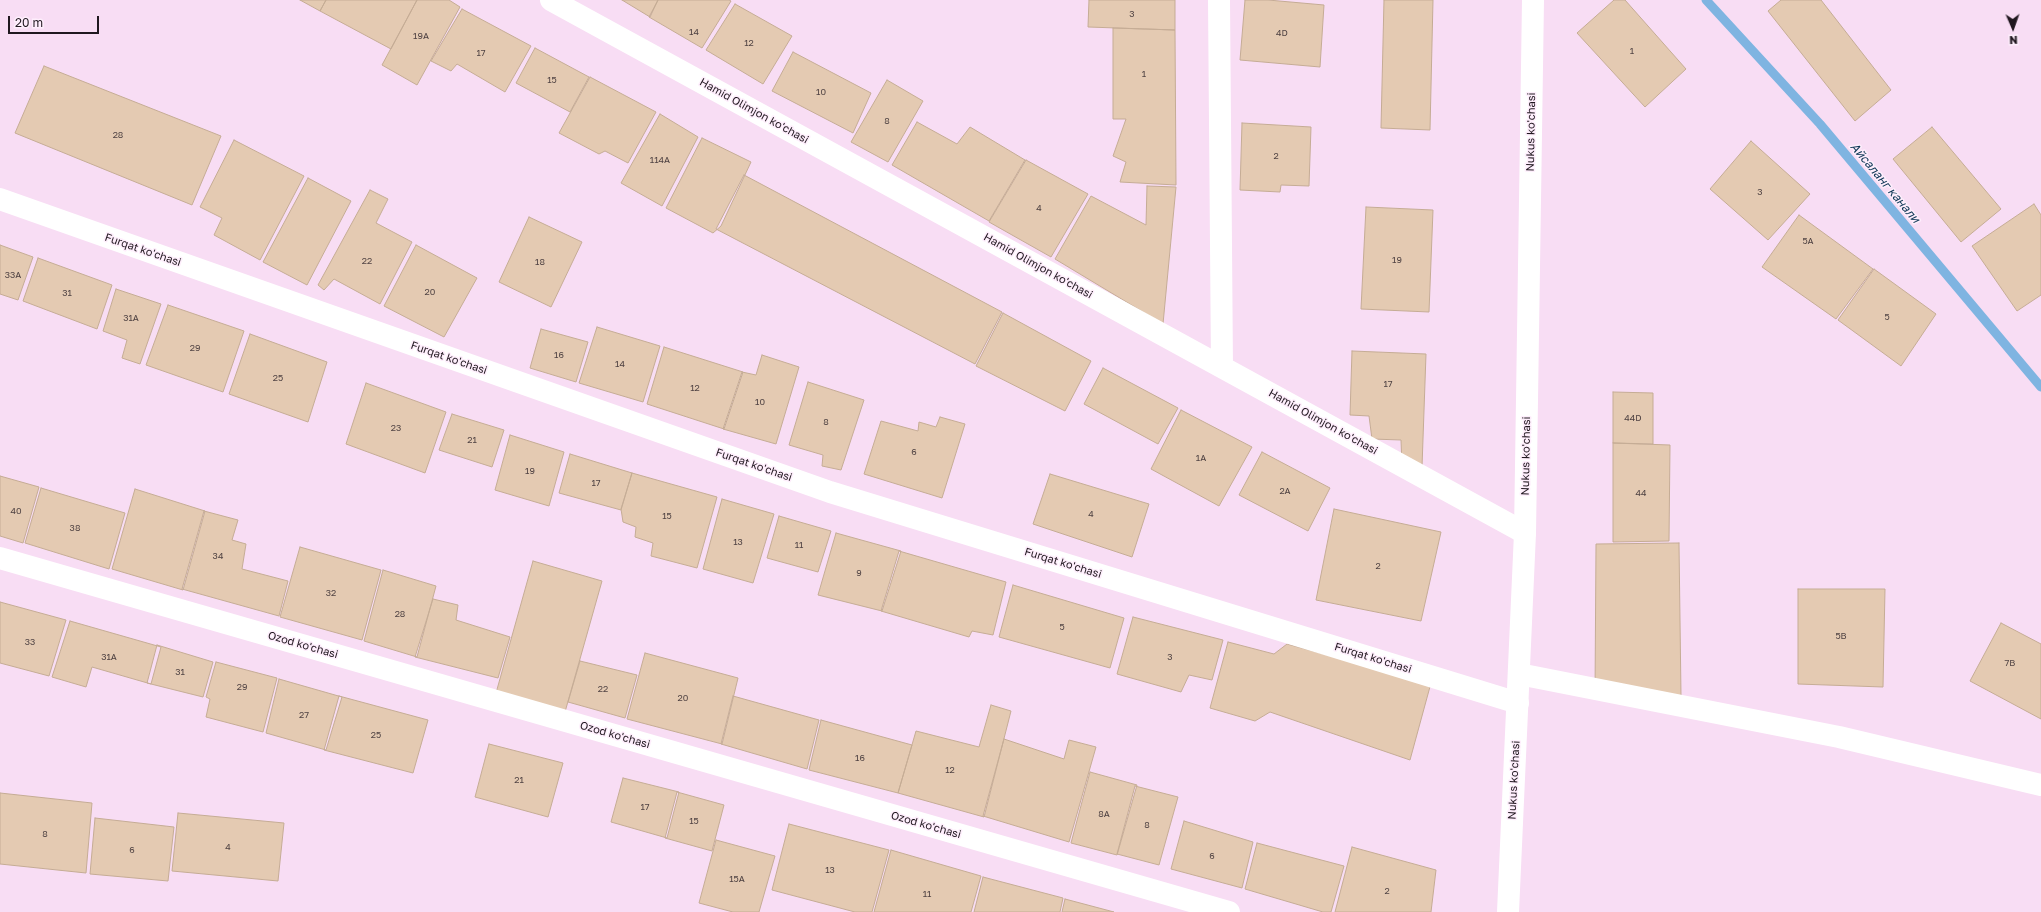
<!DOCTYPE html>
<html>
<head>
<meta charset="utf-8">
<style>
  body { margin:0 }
  #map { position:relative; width:2041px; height:912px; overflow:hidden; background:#f8ddf4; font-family:"Golos Text",sans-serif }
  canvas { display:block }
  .north { position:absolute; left:1993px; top:8px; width:40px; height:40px; -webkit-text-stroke:3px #feeefc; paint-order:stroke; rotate:178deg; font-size:11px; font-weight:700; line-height:16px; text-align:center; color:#20171f }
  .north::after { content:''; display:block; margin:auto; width:14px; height:18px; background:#20171f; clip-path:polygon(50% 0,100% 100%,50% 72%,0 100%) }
  .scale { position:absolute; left:8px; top:16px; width:91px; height:18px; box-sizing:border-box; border:2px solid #20171f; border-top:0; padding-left:5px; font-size:12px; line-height:14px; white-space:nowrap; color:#20171f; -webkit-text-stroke:3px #feeefc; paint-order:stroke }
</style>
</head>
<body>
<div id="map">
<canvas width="2041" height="912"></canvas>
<div class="north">N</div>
<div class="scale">20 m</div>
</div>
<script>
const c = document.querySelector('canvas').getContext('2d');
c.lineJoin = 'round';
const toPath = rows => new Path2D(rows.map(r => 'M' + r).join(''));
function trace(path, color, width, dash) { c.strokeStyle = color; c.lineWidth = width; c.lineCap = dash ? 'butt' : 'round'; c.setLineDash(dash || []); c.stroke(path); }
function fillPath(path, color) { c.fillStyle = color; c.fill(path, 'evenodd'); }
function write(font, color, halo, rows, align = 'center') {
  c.font = font + ' "Golos Text",sans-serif'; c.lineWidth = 3; c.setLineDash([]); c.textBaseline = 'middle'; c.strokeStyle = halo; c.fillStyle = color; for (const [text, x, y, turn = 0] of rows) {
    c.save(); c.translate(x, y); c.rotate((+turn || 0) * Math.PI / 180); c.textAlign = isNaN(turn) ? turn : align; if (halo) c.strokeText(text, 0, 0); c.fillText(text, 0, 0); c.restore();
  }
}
const stream = toPath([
  [1706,0,1820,124,2041,387]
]);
const building = toPath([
  [300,0,326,0,320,11,300,0],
  [326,0,417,0,391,49,320,11,326,0],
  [417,0,449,0,460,7,417,85,382,65,417,0],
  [622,0,658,0,650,17,622,0],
  [658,0,729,0,731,1,702,48,649,17,658,0],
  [1089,0,1175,0,1175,30,1088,27,1089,0],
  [1245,0,1268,0,1324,5,1320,67,1240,60,1245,0],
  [1384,0,1433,0,1430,130,1381,128,1384,0],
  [1614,0,1625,0,1686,69,1645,107,1577,33,1614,0],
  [1781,0,1821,0,1891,90,1855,121,1768,11,1781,0],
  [735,4,792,36,763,84,706,50,735,4],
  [462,9,531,46,505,92,457,64,451,71,431,61,462,9],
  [1113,28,1175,30,1176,185,1120,182,1126,162,1113,156,1126,119,1113,119,1113,28],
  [535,48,589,77,570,112,516,83,535,48],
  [793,52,871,93,853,133,772,91,793,52],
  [44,66,221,136,192,205,15,133,44,66],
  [590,77,656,112,628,163,605,151,599,154,559,133,590,77],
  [887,80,923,101,888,162,851,142,887,80],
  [660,114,698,137,662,206,621,183,660,114],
  [917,122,957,144,970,127,1025,160,989,221,892,165,917,122],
  [1242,123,1311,127,1309,186,1281,185,1280,192,1240,190,1242,123],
  [1932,127,2001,209,1961,242,1893,159,1932,127],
  [702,138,751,162,721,226,713,233,666,208,702,138],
  [234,140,304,176,260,260,214,235,222,218,200,207,234,140],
  [1751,141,1810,194,1768,240,1710,189,1751,141],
  [1026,160,1088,194,1051,257,989,222,1026,160],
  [744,175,1002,312,975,364,716,229,744,175],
  [308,178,351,201,307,285,263,262,308,178],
  [1147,186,1176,187,1163,324,1055,259,1091,196,1146,225,1147,186],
  [370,190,388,199,376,223,412,242,380,304,334,279,324,290,318,285,370,190],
  [2034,204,2041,215,2041,295,2017,311,1972,246,2034,204],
  [1366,207,1433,210,1429,312,1361,309,1366,207],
  [1799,215,1873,269,1836,319,1762,267,1799,215],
  [529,217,582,242,551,307,499,282,529,217],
  [0,245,33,257,18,300,0,294,0,245],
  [416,245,477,278,444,337,384,306,416,245],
  [38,258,112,285,97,329,23,301,38,258],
  [1874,269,1936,314,1901,366,1838,320,1874,269],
  [116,289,161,304,140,364,122,358,127,340,103,331,116,289],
  [168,305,244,331,223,392,146,365,168,305],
  [1003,313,1091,361,1065,411,976,366,1003,313],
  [597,327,660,346,643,402,579,383,597,327],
  [541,329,588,342,576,382,530,368,541,329],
  [250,334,327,362,308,422,229,394,250,334],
  [664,347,743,372,724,429,647,404,664,347],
  [1352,351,1426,354,1422,467,1402,466,1401,440,1372,439,1369,416,1350,415,1352,351],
  [762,355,799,367,776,444,723,429,742,372,756,375,762,355],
  [1103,368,1178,408,1158,444,1084,404,1103,368],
  [808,382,864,400,841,470,822,466,823,455,789,445,808,382],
  [366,383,446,412,425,473,346,444,366,383],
  [1613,392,1653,393,1653,444,1613,443,1613,392],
  [1181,410,1252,447,1219,506,1151,469,1181,410],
  [452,414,504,430,492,467,439,450,452,414],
  [940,417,965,424,942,498,864,474,881,421,918,431,919,422,936,427,940,417],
  [510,435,564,452,549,506,495,490,510,435],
  [1613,443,1670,445,1669,541,1613,542,1613,443],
  [1262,452,1330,488,1308,531,1239,495,1262,452],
  [570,454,632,473,621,510,559,493,570,454],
  [632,473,717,497,697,568,651,556,653,543,635,537,636,527,623,522,621,509,632,473],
  [1050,474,1149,504,1132,557,1033,524,1050,474],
  [0,476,39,487,23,543,0,536,0,476],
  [41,488,125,513,109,569,25,543,41,488],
  [135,489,205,511,183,590,112,569,135,489],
  [722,499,774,514,753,583,703,569,722,499],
  [1334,509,1441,532,1421,621,1316,600,1334,509],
  [204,511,238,520,232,540,246,544,242,569,288,581,279,616,182,589,204,511],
  [779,516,831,531,818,572,767,558,779,516],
  [836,533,901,551,882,611,818,595,836,533],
  [1679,543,1681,696,1595,695,1596,544,1679,543],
  [300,547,381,570,362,640,280,617,300,547],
  [899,551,1006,582,993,635,972,631,969,637,881,611,899,551],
  [533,561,602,581,565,712,496,693,533,561],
  [383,570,436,586,417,657,364,641,383,570],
  [1013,585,1124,618,1110,668,999,637,1013,585],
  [1798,589,1885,589,1883,687,1798,684,1798,589],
  [433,599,458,605,456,620,510,637,498,678,415,657,433,599],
  [0,602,66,620,49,676,0,663,0,602],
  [1133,617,1223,640,1212,680,1189,675,1181,692,1117,674,1133,617],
  [70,621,161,647,151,684,92,667,86,687,52,677,70,621],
  [2001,623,2041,644,2041,719,1970,681,2001,623],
  [1228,642,1274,654,1287,644,1431,683,1410,760,1270,712,1255,721,1210,708,1228,642],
  [157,645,213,662,203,697,147,683,157,645],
  [645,653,738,678,722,744,627,719,645,653],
  [580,661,637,675,625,718,568,702,580,661],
  [216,662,277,678,263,732,206,717,210,699,206,697,216,662],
  [279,679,342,697,326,750,266,733,279,679],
  [339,696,428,720,413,773,324,750,339,696],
  [733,696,819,720,807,769,721,744,733,696],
  [991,705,1011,711,984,817,898,793,916,731,979,747,991,705],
  [821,720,912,745,898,793,809,770,821,720],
  [1004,739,1064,759,1069,740,1096,747,1069,842,983,816,1004,739],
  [489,744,563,763,548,817,475,797,489,744],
  [1090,772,1137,785,1117,855,1071,843,1090,772],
  [623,778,679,792,667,838,611,822,623,778],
  [1135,786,1178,797,1159,865,1117,854,1135,786],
  [677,792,724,805,712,851,665,838,677,792],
  [0,793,92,803,86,873,0,864,0,793],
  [178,813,284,823,278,881,172,871,178,813],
  [95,818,174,827,168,881,90,874,95,818],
  [1184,821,1253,842,1242,888,1171,869,1184,821],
  [789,824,889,850,872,912,855,912,772,890,789,824],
  [716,840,775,856,759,912,733,912,699,903,716,840],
  [1257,843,1344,866,1331,912,1323,912,1245,889,1257,843],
  [1352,847,1436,870,1431,912,1335,912,1352,847],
  [891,850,981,876,971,912,874,912,891,850],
  [983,877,1063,898,1060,912,974,912,983,877],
  [1065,899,1114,912,1062,912,1065,899]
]);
const street = toPath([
  [551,0,1525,533],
  [1219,0,1222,367],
  [0,199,830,492,1518,703],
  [0,558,1229,912],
  [1519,674,1839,737,2041,785]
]);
const secondary = toPath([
  [1508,912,1525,533,1533,0]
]);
const numberNames = [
  ["3",1132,14],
  ["14",694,32],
  ["4D",1282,33],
  ["19A",421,36],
  ["12",749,43],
  ["1",1632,51],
  ["17",481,53],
  ["1",1144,74],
  ["15",552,80],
  ["10",821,92],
  ["8",887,121],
  ["28",118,135],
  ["2",1276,156],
  ["114A",660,160],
  ["3",1760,192],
  ["4",1039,208],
  ["5A",1808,241],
  ["19",1397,260],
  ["22",367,261],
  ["18",540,262],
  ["33A",13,275],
  ["20",430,292],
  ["31",67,293],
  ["5",1887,317],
  ["31A",131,318],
  ["29",195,348],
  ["16",559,355],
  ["14",620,364],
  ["25",278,378],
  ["17",1388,384],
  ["12",695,388],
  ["10",760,402],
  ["44D",1633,418],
  ["8",826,422],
  ["23",396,428],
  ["21",472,440],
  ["6",914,452],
  ["1A",1201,458],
  ["19",530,471],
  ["17",596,483],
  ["2A",1285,491],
  ["44",1641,493],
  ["40",16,511],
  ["4",1091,514],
  ["15",667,516],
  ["38",75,528],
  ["13",738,542],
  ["11",799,545],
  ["34",218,556],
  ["2",1378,566],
  ["9",859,573],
  ["32",331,593],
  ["28",400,614],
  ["5",1062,627],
  ["5B",1841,636],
  ["33",30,642],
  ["31A",109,657],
  ["3",1170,657],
  ["7B",2010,663],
  ["31",180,672],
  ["29",242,687],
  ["22",603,689],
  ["20",683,698],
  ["27",304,715],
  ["25",376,735],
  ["16",860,758],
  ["12",950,770],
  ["21",519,780],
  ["17",645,807],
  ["8A",1104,814],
  ["15",694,821],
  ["8",1147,825],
  ["8",45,834],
  ["4",228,847],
  ["6",132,850],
  ["6",1212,856],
  ["13",830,870],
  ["15A",737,879],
  ["2",1387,891],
  ["11",927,894]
];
const streetNames = [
  ["Hamid Olimjon ko'chasi",754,111,29],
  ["Nukus ko'chasi",1531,132,-89],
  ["Furqat ko'chasi",143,250,19],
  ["Hamid Olimjon ko'chasi",1038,266,29],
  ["Furqat ko'chasi",449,358,19],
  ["Hamid Olimjon ko'chasi",1323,422,29],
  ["Nukus ko'chasi",1526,456,-89],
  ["Furqat ko'chasi",754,465,19],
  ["Furqat ko'chasi",1063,563,17],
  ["Ozod ko'chasi",303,645,16],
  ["Furqat ko'chasi",1373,658,17],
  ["Ozod ko'chasi",615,735,16],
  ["Nukus ko'chasi",1514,780,-87],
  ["Ozod ko'chasi",926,825,16]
];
const waterNames = [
  ["Айсаланг канали",1885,183,50]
];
trace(stream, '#7fb4e1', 9);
fillPath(building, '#e4cab2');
trace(building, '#c5ac95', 1);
trace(street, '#fff', 22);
trace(secondary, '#fff', 22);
write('9px', '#514444', null, numberNames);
write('11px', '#20171f', '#feeefc', streetNames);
write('italic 12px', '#0e3655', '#feeefc', waterNames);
</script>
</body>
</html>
